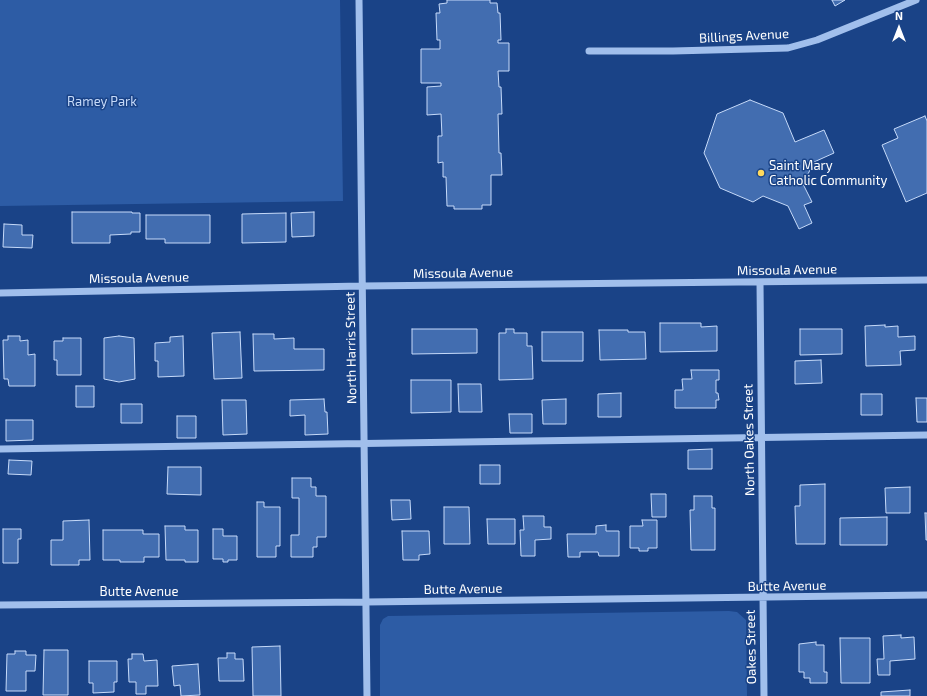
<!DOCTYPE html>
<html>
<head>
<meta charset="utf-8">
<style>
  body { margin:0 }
  #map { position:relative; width:927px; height:696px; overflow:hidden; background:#1a4387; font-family:"Exo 2",sans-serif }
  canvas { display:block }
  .north { position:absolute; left:879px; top:8px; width:40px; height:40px; -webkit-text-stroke:3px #1a4387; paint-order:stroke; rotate:0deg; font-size:11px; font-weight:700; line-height:16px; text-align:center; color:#fff }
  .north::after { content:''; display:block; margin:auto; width:14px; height:18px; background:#fff; clip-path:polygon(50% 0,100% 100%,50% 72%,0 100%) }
</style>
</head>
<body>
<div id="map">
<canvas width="927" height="696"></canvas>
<div class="north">N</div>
</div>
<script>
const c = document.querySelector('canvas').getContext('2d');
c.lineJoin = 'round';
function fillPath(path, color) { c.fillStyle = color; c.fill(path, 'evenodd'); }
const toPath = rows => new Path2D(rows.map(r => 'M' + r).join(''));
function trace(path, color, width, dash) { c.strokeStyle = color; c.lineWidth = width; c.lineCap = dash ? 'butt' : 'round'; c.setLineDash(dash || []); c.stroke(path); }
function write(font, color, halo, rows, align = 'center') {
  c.font = font + ' "Exo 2",sans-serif'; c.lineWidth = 3; c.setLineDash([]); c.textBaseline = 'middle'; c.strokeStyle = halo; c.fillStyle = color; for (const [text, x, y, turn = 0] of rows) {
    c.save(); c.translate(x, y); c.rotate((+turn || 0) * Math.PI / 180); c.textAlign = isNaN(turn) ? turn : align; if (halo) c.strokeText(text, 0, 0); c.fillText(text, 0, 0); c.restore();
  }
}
const green = toPath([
  [0,0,340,0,343,201,0,206],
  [729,611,737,612,746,620,747,696,380,696,380,625,383,619,388,616]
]);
const building = toPath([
  [447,0,490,0,490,3,497,3,498,13,500,13,501,40,498,40,498,43,509,43,509,71,498,71,499,87,501,87,502,114,498,114,499,153,501,153,502,175,491,175,491,205,482,205,482,209,454,209,454,206,447,206,446,177,443,177,443,162,438,163,438,136,442,136,441,114,427,115,427,87,441,86,441,83,421,83,421,49,440,49,440,40,437,40,436,13,440,13,439,4,447,3,447,0],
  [832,0,845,0,835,6,832,0],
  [750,100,783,113,795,142,824,130,834,153,814,162,803,184,812,202,804,205,812,223,799,229,788,206,763,196,753,202,720,188,704,153,717,114,750,100],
  [925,116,927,121,927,193,906,202,882,145,898,138,894,129,925,116],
  [72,212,132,212,132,213,140,213,140,232,131,232,131,234,110,235,110,243,72,243,72,212],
  [314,212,314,236,292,237,291,213,314,212],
  [286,213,286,242,242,243,242,214,286,213],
  [146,215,210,215,210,243,165,243,165,239,146,239,146,215],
  [4,224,22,225,22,235,33,235,32,248,3,247,4,224],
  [660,323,701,323,701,327,717,326,717,351,660,352,660,323],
  [885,325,885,327,898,326,898,337,915,336,915,350,900,351,901,365,866,366,865,326,885,325],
  [412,329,477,329,477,353,412,354,412,329],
  [506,329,514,329,514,333,527,333,527,346,532,346,533,379,499,380,499,333,506,333,506,329],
  [800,329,842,329,842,354,800,355,800,329],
  [599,330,628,330,628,332,645,332,646,359,600,360,599,330],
  [240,332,242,378,214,379,212,333,240,332],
  [542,332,583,332,583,361,542,361,542,332],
  [253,334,274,334,274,339,294,338,294,349,324,349,324,370,254,371,253,334],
  [8,336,20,336,20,341,28,340,28,355,35,354,35,386,9,386,8,379,4,379,3,340,8,340,8,336],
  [119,336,134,338,135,379,119,382,104,379,104,338,119,336],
  [183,336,184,376,158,377,158,361,155,361,155,343,170,342,170,337,183,336],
  [63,338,81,338,81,375,57,375,57,360,54,360,54,341,63,341,63,338],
  [821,360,822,383,795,384,795,361,821,360],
  [691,370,719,370,719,380,716,380,716,393,718,393,719,400,716,400,716,408,675,408,675,390,683,390,682,379,692,379,691,370],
  [411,380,451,380,451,412,411,413,411,380],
  [458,384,481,384,482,412,459,412,458,384],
  [76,386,94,386,94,407,76,407,76,386],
  [621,393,621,417,598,417,598,394,621,393],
  [861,394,882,394,882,415,861,415,861,394],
  [916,398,927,398,927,422,917,422,916,398],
  [324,399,325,412,327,412,328,434,305,435,305,415,290,416,290,400,324,399],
  [566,399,566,424,543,424,542,400,566,399],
  [222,400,246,400,247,434,223,435,222,400],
  [121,404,142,404,142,423,121,423,121,404],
  [509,414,532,414,532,433,510,433,509,414],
  [177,416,196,416,196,438,177,438,177,416],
  [6,420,33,420,33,440,6,441,6,420],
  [712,449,712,469,688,469,688,450,712,449],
  [9,460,32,461,31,475,8,474,9,460],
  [480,465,500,465,500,484,480,484,480,465],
  [168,467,201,467,201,495,167,494,168,467],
  [292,478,311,478,311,487,316,487,316,496,326,496,326,537,317,537,317,547,313,547,313,557,291,557,291,535,299,535,299,498,292,498,292,478],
  [825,484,825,544,796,544,795,506,800,506,800,485,825,484],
  [910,487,910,513,886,513,885,488,910,487],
  [651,494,666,494,666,517,652,517,651,494],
  [694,496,712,496,712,508,715,508,715,550,691,550,690,510,694,510,694,496],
  [391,500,410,500,411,519,392,520,391,500],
  [257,502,264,502,264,507,280,507,280,546,276,546,276,557,257,557,257,502],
  [444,507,469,507,470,544,444,544,444,507],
  [925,513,927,513,927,540,926,540,925,513],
  [523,516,544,516,544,527,551,527,551,539,535,540,535,556,521,556,520,530,524,530,523,516],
  [887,517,887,545,840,545,840,518,887,517],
  [487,519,515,519,515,544,488,544,487,519],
  [89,520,90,560,79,560,79,565,51,565,51,540,63,540,63,521,89,520],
  [642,520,657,520,657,548,648,548,648,551,639,551,639,548,630,548,630,526,643,526,642,520],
  [606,525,606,531,619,531,619,556,599,556,598,552,580,552,580,557,568,557,567,534,596,534,596,526,606,525],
  [165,526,185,526,185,530,198,530,198,562,185,562,185,560,166,560,165,526],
  [3,529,21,529,21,539,18,539,18,563,3,563,3,529],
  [213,529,223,529,223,536,237,536,237,560,228,560,228,562,223,562,223,559,213,559,213,529],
  [103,530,143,530,143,534,159,534,159,557,144,557,144,562,120,562,120,560,103,560,103,530],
  [402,531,429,531,430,554,419,555,419,560,403,560,402,531],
  [901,635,901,638,914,637,915,659,890,661,890,675,878,675,877,659,884,659,883,636,901,635],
  [840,638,870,638,870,683,841,683,840,638],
  [816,642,816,645,824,645,824,672,827,672,827,683,810,683,810,678,804,678,804,672,799,672,799,644,816,642],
  [280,646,281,696,253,696,252,647,280,646],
  [44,650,68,650,68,695,43,695,44,650],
  [15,651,26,651,26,655,36,655,35,671,26,671,26,691,6,691,7,654,15,654,15,651],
  [227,653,235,653,235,659,243,659,244,681,219,681,218,658,227,658,227,653],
  [132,654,143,654,144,661,157,660,158,686,146,686,146,694,136,694,136,682,129,682,128,659,132,659,132,654],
  [89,661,117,661,117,682,114,682,114,692,93,693,93,683,89,683,89,661],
  [198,664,200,695,181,696,180,685,174,686,172,666,198,664],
  [910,690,910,696,881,696,881,692,910,690]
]);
const minor = toPath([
  [359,0,367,696],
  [589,51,673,51,788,48,817,40,916,0],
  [760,282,764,696],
  [0,293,362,286,927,280],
  [0,449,927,435],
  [0,605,366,602,927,595]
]);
const markers = [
  [761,173,4,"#ffd95d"]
];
const streetNames = [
  ["Billings Avenue",744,36,-3],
  ["Missoula Avenue",787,270,-1],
  ["Missoula Avenue",463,273,-1],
  ["Missoula Avenue",139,278,-1],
  ["North Harris Street",351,348,-91],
  ["North Oakes Street",749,440,-91],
  ["Butte Avenue",787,586,-1],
  ["Butte Avenue",463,589,-1],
  ["Butte Avenue",139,592],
  ["Oakes Street",751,647,-91]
];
const parkNames = [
  ["Ramey Park",102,102]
];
const poiNames = [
  ["Saint Mary",769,166],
  ["Catholic Community",769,181]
];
fillPath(green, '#2d5ca5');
fillPath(building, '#426db0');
trace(building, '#c6daf9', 1);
trace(minor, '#a1bfec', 7);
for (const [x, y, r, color] of markers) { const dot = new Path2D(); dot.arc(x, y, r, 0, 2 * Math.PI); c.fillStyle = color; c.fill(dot); trace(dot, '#1a4387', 1.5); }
write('13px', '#fff', '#1a4387', streetNames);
write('13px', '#c6daf9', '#1a4387', parkNames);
write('13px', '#fff', '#1a4387', poiNames, 'left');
</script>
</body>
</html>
